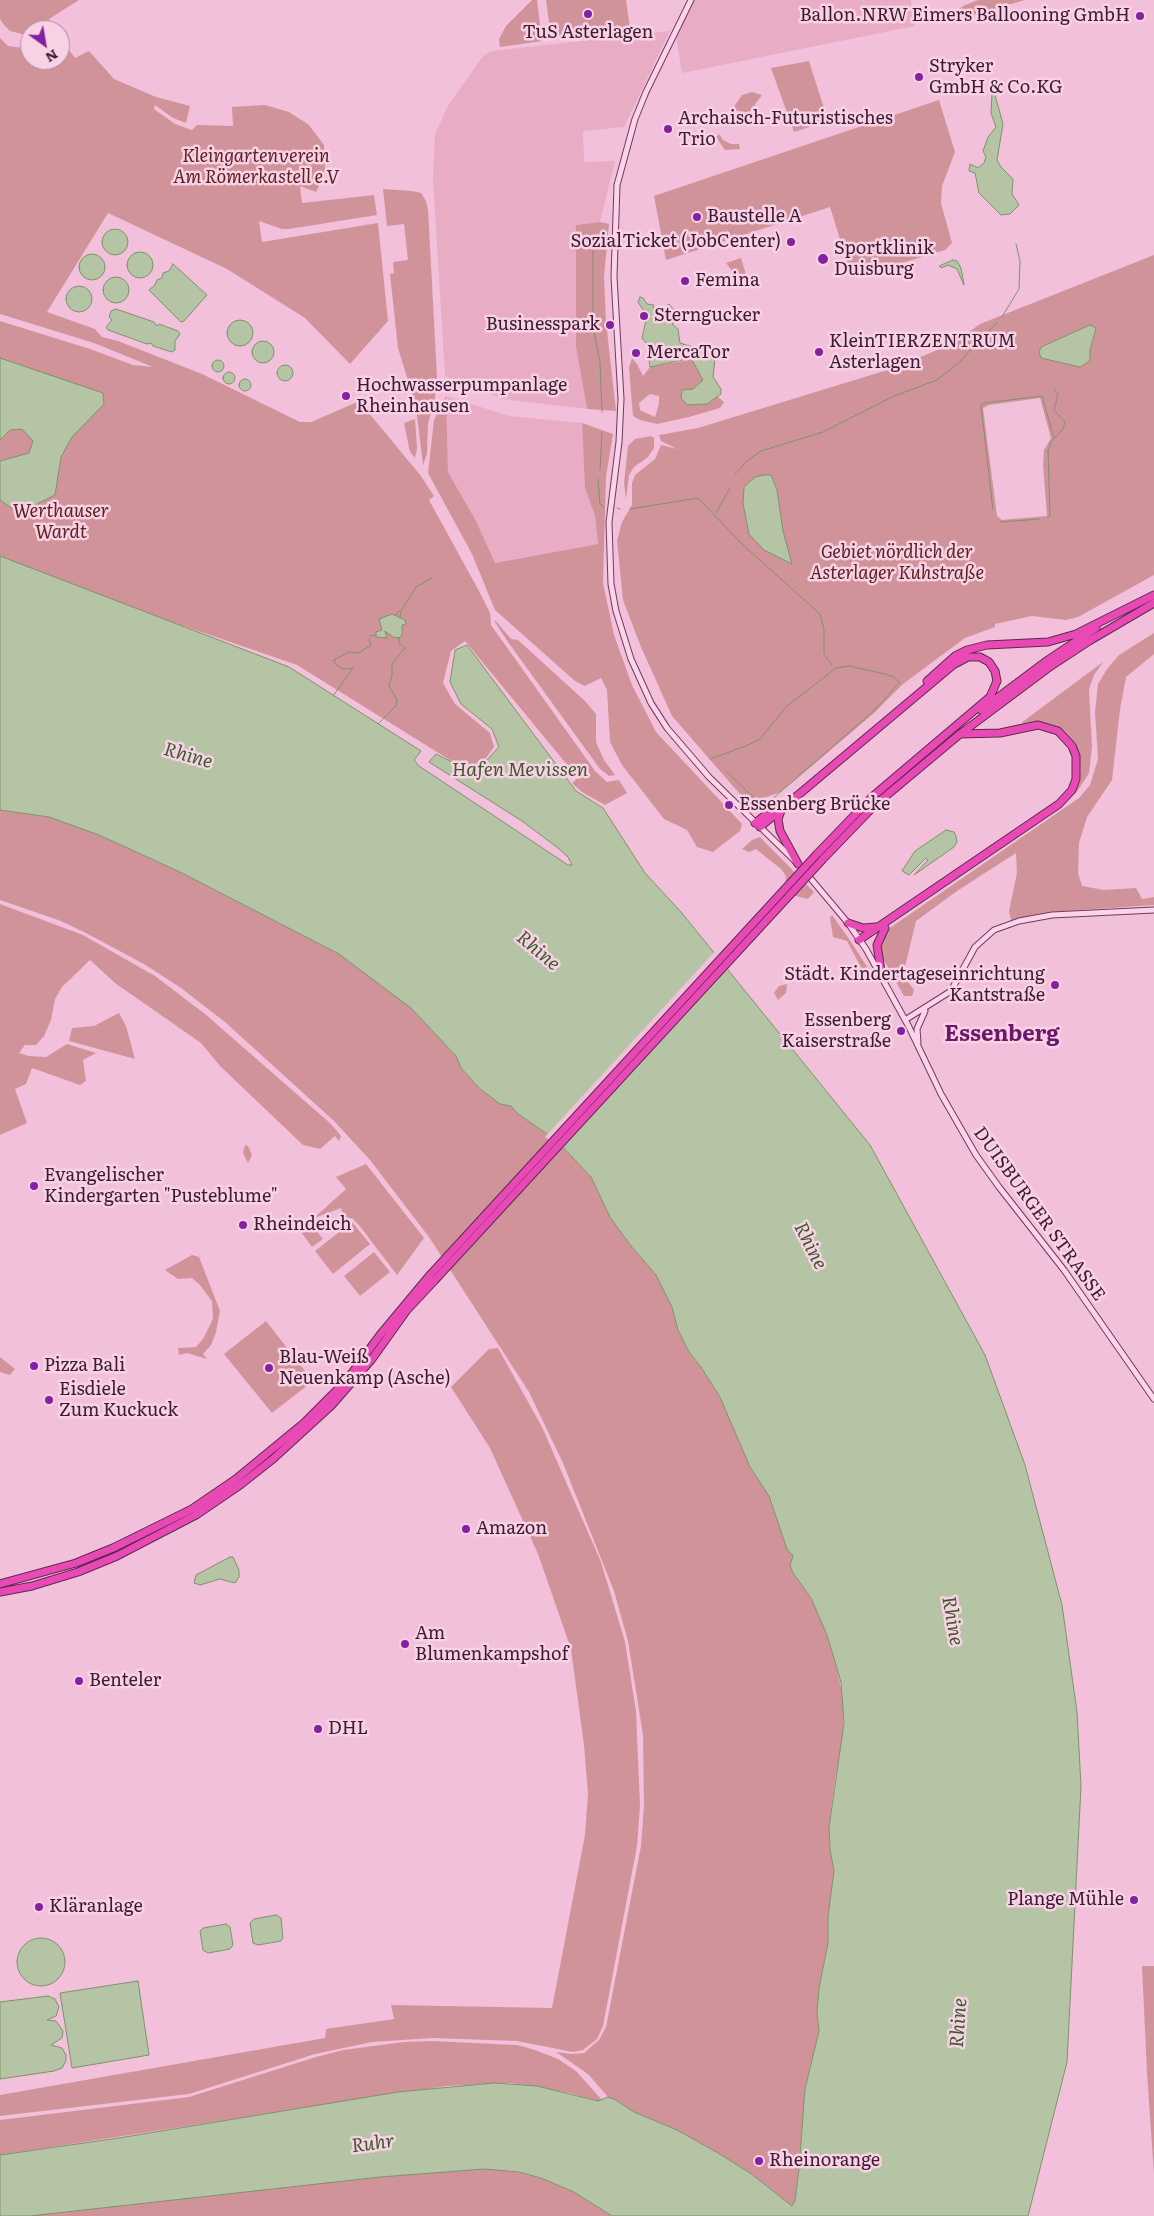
<!DOCTYPE html>
<html>
<head>
<meta charset="utf-8">
<style>
  body { margin:0 }
  #map { position:relative; width:1154px; height:2216px; overflow:hidden; background:#f2c0da; font-family:Literata,serif }
  canvas { display:block }
  .north { position:absolute; left:20px; top:20px; width:50px; height:50px; box-sizing:border-box; background:#f9d1e5; border:1px solid #ad899e; border-radius:50%; rotate:148deg; font-size:14px; font-weight:700; line-height:20px; text-align:center; color:#3b1c33 }
  .north::after { content:''; display:block; margin:auto; width:18px; height:22px; background:#8321a2; clip-path:polygon(50% 0,100% 100%,50% 72%,0 100%) }
</style>
</head>
<body>
<div id="map">
<canvas width="1154" height="2216"></canvas>
<div class="north">N</div>
</div>
<script>
const c = document.querySelector('canvas').getContext('2d');
c.lineJoin = 'round';
function fillPath(path, color) { c.fillStyle = color; c.fill(path, 'evenodd'); }
const toPath = rows => new Path2D(rows.map(r => 'M' + r).join(''));
function trace(path, color, width, dash) { c.strokeStyle = color; c.lineWidth = width; c.lineCap = dash ? 'butt' : 'round'; c.setLineDash(dash || []); c.stroke(path); }
function write(font, color, halo, rows, align = 'center') {
  c.font = font + ' Literata,serif'; c.lineWidth = 5; c.setLineDash([]); c.textBaseline = 'middle'; c.strokeStyle = halo; c.fillStyle = color; for (const [text, x, y, turn = 0] of rows) {
    c.save(); c.translate(x, y); c.rotate((+turn || 0) * Math.PI / 180); c.textAlign = isNaN(turn) ? turn : align; if (halo) c.strokeText(text, 0, 0); c.fillText(text, 0, 0); c.restore();
  }
}
const farmland = toPath([
  [694,0,911,0,915,26,682,73,676,36],
  [670,31,624,127,583,131,584,162,615,161,600,222,576,226,576,347,587,409,503,399,445,376,433,179,435,134,449,104,483,56,492,51],
  [446,396,509,416,582,423,585,488,595,516,598,544,495,563,476,521,448,472]
]);
const green = toPath([
  [0,0,79,0,49,19,56,30,30,30,30,36,10,31,4,25,0,19],
  [532,0,537,0,542,41,500,47,499,39,506,26],
  [546,0,626,0,630,28,551,37],
  [978,0,1025,0,955,20,956,12,963,6],
  [0,38,8,46,23,48,30,60,41,70,54,60,60,60,60,44,64,43,75,58,89,51,114,79,156,97,190,106,186,123,173,118,155,105,154,109,175,124,192,130,197,125,233,126,232,107,265,105,289,112,309,125,324,145,325,170,321,182,316,192,300,186,302,203,374,195,377,215,289,229,282,229,259,221,262,242,378,223,388,321,350,364,305,318,227,269,108,213,47,312,95,329,102,337,118,341,202,374,300,422,311,422,355,403,360,397,368,412,421,476,434,496,429,500,479,591,490,613,491,625,595,771,607,782,619,780,627,793,605,805,582,792,572,783,578,778,465,641,451,651,443,683,455,704,490,733,494,747,480,766,473,771,466,770,297,665,120,604,0,573,0,321,90,349,133,365,153,367,94,343,0,314],
  [809,61,828,121,794,132,771,68],
  [752,92,762,95,745,118,746,113,734,110,735,105,742,95],
  [939,100,955,152,942,186,941,203,952,243,945,250,852,278,830,207,666,260,654,196],
  [719,134,723,140,731,144,739,144,740,149,725,150,716,137],
  [383,189,412,191,421,193,426,201,428,209,437,377,435,398,428,424,427,454,423,465,416,407,398,348,390,274,394,273,393,262,408,260,404,224,387,226],
  [600,222,609,224,604,277,606,322,616,411,587,409,576,347,576,225],
  [1154,255,1154,575,1078,617,1066,620,1032,616,995,624,995,627,965,638,903,684,874,713,793,782,780,792,767,797,759,806,752,808,672,716,641,647,623,600,617,541,622,522,632,505,632,483,635,475,655,459,661,445,677,449,661,441,659,435,698,428,894,368,954,343,980,324],
  [1090,325,1095,328,1090,350,1080,367,1041,358,1041,347],
  [1040,398,1051,438,1044,450,1043,465,1047,516,1002,520,997,516,983,408,989,405],
  [741,258,748,281,735,275,726,263],
  [632,358,637,364,643,376,650,367,683,361,691,358,703,380,693,389,687,405,707,404,717,396,724,402,720,408,689,417,657,424,640,420,633,416,629,368],
  [650,394,659,396,659,404,655,417,640,410,639,403],
  [446,396,448,472,476,521,495,563,598,544,595,516,585,488,582,423,613,434,606,477,603,583,614,635,632,685,656,732,742,824,740,831,713,852,697,847,687,830,664,819,622,765,610,742,607,690,601,678,585,686,575,681,495,610,472,554,428,473,434,420],
  [415,419,417,448,415,458,410,452,404,423],
  [651,436,654,438,654,448,648,457,634,467,629,475,626,499,624,483,628,446,635,439],
  [495,620,511,639,518,640,585,701,596,714,596,742,604,760,615,775,609,776,600,769,508,642,495,622],
  [1154,633,1154,654,1126,677,1120,709,1112,780,1087,817,1079,843,1078,873,1082,886,1104,890,1136,888,1142,899,1154,897,1154,905,1052,912,1011,920,1009,911,1017,873,1016,853,957,891,916,921,903,975,914,990,912,996,904,996,880,953,879,946,884,932,1079,798,1090,785,1098,759,1095,712,1098,684,1107,669,1119,655],
  [1103,662,1094,675,1089,689,1092,747,1089,773,1078,790,1069,799,1078,777,1080,767,1078,753,1073,743,1042,723,1021,723],
  [0,810,49,817,99,835,182,873,339,954,411,1008,456,1056,461,1068,479,1088,500,1104,511,1106,517,1113,557,1141,591,1177,610,1217,631,1246,656,1275,672,1307,678,1330,689,1352,701,1367,720,1397,750,1467,769,1496,787,1548,793,1556,790,1565,793,1573,811,1598,820,1616,836,1663,843,1698,843,1739,835,1779,829,1827,830,1849,834,1871,828,1917,828,1943,819,1988,817,2013,819,2031,805,2089,799,2169,795,2201,792,2206,750,2173,677,2130,634,2112,608,2097,588,2074,556,2052,572,2054,584,2053,599,2040,606,2027,641,1846,644,1806,643,1735,628,1641,614,1591,563,1463,529,1392,429,1237,370,1160,334,1121,225,1022,181,988,144,964,84,932,61,921,0,900],
  [760,837,814,892,808,899,784,893,786,876,781,869,756,849,749,852,742,849,752,840],
  [0,904,83,935,155,976,205,1014,331,1124,341,1136,339,1141,335,1136,320,1149,303,1145,220,1066,201,1043,115,983,90,960,62,987,55,999,51,1020,44,1036,36,1045,25,1045,19,1053,29,1056,46,1057,67,1044,96,1053,83,1060,86,1081,80,1085,32,1068,26,1084,15,1089,27,1123,0,1135],
  [832,915,849,939,877,982,869,982,847,941,833,937,830,918],
  [787,984,786,993,778,1000,774,993,779,986],
  [119,1013,126,1026,135,1059,69,1041,72,1028,94,1026],
  [245,1145,248,1146,252,1155,248,1163,243,1153],
  [366,1164,424,1238,397,1275,359,1225,352,1218,345,1222,341,1208,314,1218,346,1189,336,1177],
  [352,1222,370,1244,333,1274,315,1251],
  [311,1224,323,1239,312,1247,301,1232],
  [374,1252,390,1272,360,1296,344,1276],
  [192,1255,199,1257,220,1311,216,1332,211,1345,203,1354,207,1359,187,1353,179,1355,178,1348,196,1347,203,1339,213,1319,212,1301,199,1284,192,1278,178,1279,165,1270],
  [266,1321,313,1381,272,1413,224,1354],
  [498,1348,542,1427,601,1562,625,1642,636,1711,640,1806,637,1846,603,2026,597,2039,583,2050,573,2052,517,2041,432,2038,372,2042,315,2054,189,2094,0,2116,0,2095,325,2038,326,2029,394,2019,391,2005,552,2008,585,1835,588,1794,584,1745,571,1649,538,1554,490,1448,451,1387,489,1349],
  [0,1357,15,1369,10,1375,0,1372],
  [1142,1966,1154,1966,1154,2174,1147,2073],
  [431,2041,517,2045,535,2050,558,2059,576,2071,602,2100,598,2101,570,2093,511,2083,447,2086,0,2155,0,2120,189,2097,316,2057,343,2050,404,2042],
  [484,2169,518,2172,541,2178,574,2192,612,2216,23,2216,386,2176]
]);
const water = toPath([
  [992,93,995,95,1003,124,997,160,1001,167,1013,179,1012,194,1019,205,1010,214,1001,215,979,193,975,173,969,171,970,164,978,168,984,163,986,157,983,151,988,137,996,127,991,113,992,93],
  '102 242a13 13 0 1 1 26 0a13 13 0 1 1-26 0Z',
  '127 265a13 13 0 1 1 26 0a13 13 0 1 1-26 0Z',
  '79 267a13 13 0 1 1 26 0a13 13 0 1 1-26 0Z',
  [953,260,957,261,961,268,964,285,957,269,948,265,941,268,939,266,953,260],
  [173,264,207,295,184,321,181,322,149,290,155,285,157,280,162,278,163,273,169,271,173,264],
  '103 290a13 13 0 1 1 26 0a13 13 0 1 1-26 0Z',
  '66 299a13 13 0 1 1 26 0a13 13 0 1 1-26 0Z',
  [640,297,643,298,647,304,654,305,653,307,657,314,669,304,680,318,672,324,678,329,680,343,705,351,715,359,713,377,721,389,721,394,707,404,687,405,681,398,682,390,693,389,703,380,691,358,650,367,649,360,655,350,654,345,646,343,642,338,647,316,638,302,640,297],
  [116,309,154,322,157,326,159,324,178,331,180,334,175,341,175,350,172,352,153,346,151,343,147,344,108,330,106,327,112,320,109,317,111,311,116,309],
  '227 333a13 13 0 1 1 26 0a13 13 0 1 1-26 0Z',
  [1090,325,1096,328,1090,350,1090,361,1080,367,1041,358,1039,352,1041,347,1090,325],
  '252 352a11 11 0 1 1 22 0a11 11 0 1 1-22 0Z',
  [0,358,103,393,104,404,72,437,61,457,55,495,19,513,0,500,0,461,29,453,33,441,22,429,10,430,0,440,0,358],
  '212 366a6 6 0 1 1 12 0a6 6 0 1 1-12 0Z',
  '277 373a8 8 0 1 1 16 0a8 8 0 1 1-16 0Z',
  '223 378a6 6 0 1 1 12 0a6 6 0 1 1-12 0Z',
  '239 385a6 6 0 1 1 12 0a6 6 0 1 1-12 0Z',
  [764,475,771,475,777,490,783,531,792,564,764,550,749,534,743,504,744,487,755,477,764,475],
  [0,556,289,667,421,751,414,760,419,766,568,865,572,865,568,857,558,848,522,821,429,762,436,754,468,770,487,760,499,747,492,729,461,704,450,682,455,650,467,645,576,791,603,808,645,873,681,912,870,1145,985,1355,1025,1465,1062,1605,1077,1712,1081,1786,1067,2062,1028,2216,612,2216,574,2192,541,2178,519,2172,484,2169,380,2177,30,2216,0,2216,0,2155,119,2138,398,2092,494,2083,537,2086,598,2101,608,2097,614,2099,634,2112,677,2130,718,2153,750,2173,792,2206,795,2201,799,2169,805,2089,819,2031,817,2013,819,1988,828,1943,828,1917,834,1871,830,1849,829,1827,844,1723,841,1682,827,1635,811,1598,793,1573,790,1565,793,1556,787,1549,769,1496,750,1467,720,1397,701,1367,689,1352,678,1330,672,1307,656,1275,631,1246,610,1217,591,1177,557,1141,517,1113,511,1106,500,1104,479,1088,461,1068,456,1056,411,1008,339,954,182,873,99,835,49,817,0,810,0,556],
  [392,614,405,620,406,624,402,625,402,635,399,638,393,637,385,631,387,638,376,637,376,632,382,630,379,619,392,614],
  [946,830,954,832,956,836,957,842,954,847,914,875,928,860,926,858,909,875,902,871,915,851,946,830],
  [230,1557,233,1557,239,1570,239,1577,235,1583,220,1579,200,1585,194,1583,196,1575,230,1557],
  [276,1915,281,1918,283,1938,281,1941,258,1945,253,1943,250,1923,254,1919,276,1915],
  [226,1924,230,1927,233,1945,230,1949,208,1953,203,1950,200,1931,203,1928,226,1924],
  '17 1962a24 24 0 1 1 48 0a24 24 0 1 1-48 0Z',
  [138,1981,149,2055,72,2068,60,1993,138,1981],
  [48,1996,55,1999,59,2007,56,2016,47,2020,56,2021,63,2031,62,2038,51,2045,62,2048,66,2055,66,2061,62,2068,54,2071,0,2079,0,2002,48,1996]
]);
const pier = toPath([
  [715,951,729,968,562,1149,545,1137]
]);
const stream = toPath([
  [593,237,593,327,600,362,602,412],
  [1002,317,1019,289,1020,261,1016,244],
  [600,469,602,432],
  [735,474,748,460,761,451,823,432,894,396,937,380,961,361,980,339,998,322],
  [598,479,600,504,604,507],
  [617,508,620,509],
  [630,509,698,498,742,544,820,614,824,629,824,654,832,665],
  [993,510,981,405,985,403,1042,396,1054,438],
  [716,513,730,488],
  [1048,518,1050,515,1048,450,1051,442,1063,429,1065,422,1054,410,1058,394,1054,389],
  [1001,522,1040,519],
  [395,615,400,611],
  [400,618,401,611,416,587,432,578],
  [370,636,376,635],
  [332,661,349,652,359,653,371,645,369,639],
  [333,696,353,668,343,669,335,664,335,659],
  [378,724,396,706,397,700,389,686,392,676,392,664,405,648,399,643,399,637],
  [710,759,746,746,760,739,786,707,836,668,849,666,885,674,894,677,901,684],
  [727,772,758,802,762,803,771,800,875,710,899,683]
]);
const secondary = toPath([
  [691,0,646,92,635,119,617,185,614,277,621,399,619,442,609,522,611,584,616,611,631,659,651,703,667,728,709,777,794,860],
  [806,873,848,923,866,949,909,1027,941,1094,976,1155,999,1187,1064,1270,1154,1399],
  [905,1020,951,991,975,947,994,930,1019,921,1052,915,1154,910],
  [918,1043,917,1029,925,1011]
]);
const highway = toPath([
  [927,681,955,656,967,650,987,645,1048,642,1076,634,1154,595],
  [981,710,1045,662,1096,628],
  [782,808,778,819,780,831,798,864],
  [755,823,781,803],
  [760,827,953,665,968,657,980,657,989,662,995,671,997,681,990,697,872,797,817,854],
  [823,859,875,805,960,734,1051,666,1089,641,1154,603],
  [848,923,863,928,876,927],
  [859,940,1059,804,1072,790,1076,779,1076,756,1072,746,1058,731,1038,725,1000,733,960,734],
  [882,977,877,945,885,928],
  [0,1584,76,1563,113,1548,192,1509,236,1479,304,1423,346,1381,380,1335,430,1275],
  [0,1592,32,1586,78,1572,117,1556,196,1515,240,1485,273,1459,331,1406,372,1359,407,1310,435,1280]
]);
const highwayBridge = toPath([
  [430,1275,817,854],
  [435,1280,823,859]
]);
const markers = [
  [588,14,5,"#8321a2"],
  [1140,16,5,"#8321a2"],
  [919,77,5,"#8321a2"],
  [668,129,5,"#8321a2"],
  [697,217,5,"#8321a2"],
  [791,242,5,"#8321a2"],
  [823,259,6,"#8321a2"],
  [685,281,5,"#8321a2"],
  [644,316,5,"#8321a2"],
  [610,325,5,"#8321a2"],
  [819,352,5,"#8321a2"],
  [636,353,5,"#8321a2"],
  [346,396,5,"#8321a2"],
  [729,805,5,"#8321a2"],
  [1055,985,5,"#8321a2"],
  [901,1031,5,"#8321a2"],
  [34,1186,5,"#8321a2"],
  [243,1225,5,"#8321a2"],
  [34,1366,5,"#8321a2"],
  [269,1368,5,"#8321a2"],
  [49,1400,5,"#8321a2"],
  [466,1529,5,"#8321a2"],
  [405,1644,5,"#8321a2"],
  [79,1681,5,"#8321a2"],
  [318,1729,5,"#8321a2"],
  [1134,1900,5,"#8321a2"],
  [39,1907,5,"#8321a2"],
  [759,2161,5,"#8321a2"]
];
const poiNames = [
  ["Ballon.NRW Eimers Ballooning GmbH",1130,16,"right"],
  ["TuS Asterlagen",588,33,"center"],
  ["Stryker",929,67],
  ["GmbH & Co.KG",929,88],
  ["Archaisch-Futuristisches",678,119],
  ["Trio",678,140],
  ["Baustelle A",707,217],
  ["SozialTicket (JobCenter)",781,242,"right"],
  ["Sportklinik",834,249],
  ["Duisburg",834,270],
  ["Femina",695,281],
  ["Sterngucker",654,316],
  ["Businesspark",600,325,"right"],
  ["KleinTIERZENTRUM",829,342],
  ["Asterlagen",829,363],
  ["MercaTor",646,353],
  ["Hochwasserpumpanlage",356,386],
  ["Rheinhausen",356,407],
  ["Essenberg Brücke",739,805],
  ["Städt. Kindertageseinrichtung",1045,975,"right"],
  ["Kantstraße",1045,996,"right"],
  ["Essenberg",891,1021,"right"],
  ["Kaiserstraße",891,1042,"right"],
  ["Evangelischer",44,1176],
  ["Kindergarten \"Pusteblume\"",44,1197],
  ["Rheindeich",253,1225],
  ["Blau-Weiß",279,1358],
  ["Neuenkamp (Asche)",279,1379],
  ["Pizza Bali",44,1366],
  ["Eisdiele",59,1390],
  ["Zum Kuckuck",59,1411],
  ["Amazon",476,1529],
  ["Am",415,1634],
  ["Blumenkampshof",415,1655],
  ["Benteler",89,1681],
  ["DHL",328,1729],
  ["Plange Mühle",1124,1900,"right"],
  ["Kläranlage",49,1907],
  ["Rheinorange",769,2161]
];
const parkNames = [
  ["Kleingartenverein",256,157],
  ["Am Römerkastell e.V",256,178],
  ["Werthauser",61,512],
  ["Wardt",61,533],
  ["Gebiet nördlich der",897,553],
  ["Asterlager Kuhstraße",897,574]
];
const streetNames = [
  ["DUISBURGER STRASSE",1039,1214,54]
];
const waterNames = [
  ["Rhine",188,756,16],
  ["Hafen Mevissen",520,770],
  ["Rhine",538,951,40],
  ["Rhine",810,1246,63],
  ["Rhine",952,1621,80],
  ["Rhine",959,2023,-86],
  ["Ruhr",373,2144,-7]
];
const districtNames = [
  ["Essenberg",1002,1035]
];
fillPath(farmland, '#e8adc4');
fillPath(green, '#d1939a');
fillPath(water, '#b4c4a4');
trace(water, '#7d9369', 1);
fillPath(pier, '#f2c0da');
trace(stream, '#7d9369', 1);
trace(secondary, '#6f3a60', 7);
trace(highway, '#5a2b4f', 9);
trace(secondary, '#fcd4e9', 5);
trace(highway, '#e949b4', 7);
trace(highwayBridge, '#5a2b4f', 9, []);
trace(highwayBridge, '#e949b4', 7);
for (const [x, y, r, color] of markers) { const dot = new Path2D(); dot.arc(x, y, r, 0, 2 * Math.PI); c.fillStyle = color; c.fill(dot); trace(dot, '#f9d1e5', 2); }
write('18px', '#3b1c33', '#f9d1e5', poiNames, 'left');
write('italic 18px', '#5a2221', '#f9d1e5', parkNames);
write('18px', '#3b1c33', '#f9d1e5', streetNames);
write('italic 19px', '#395c2a', '#f9d1e5', waterNames);
write('bold 22px', '#6a176c', '#f9d1e5', districtNames);
</script>
</body>
</html>
